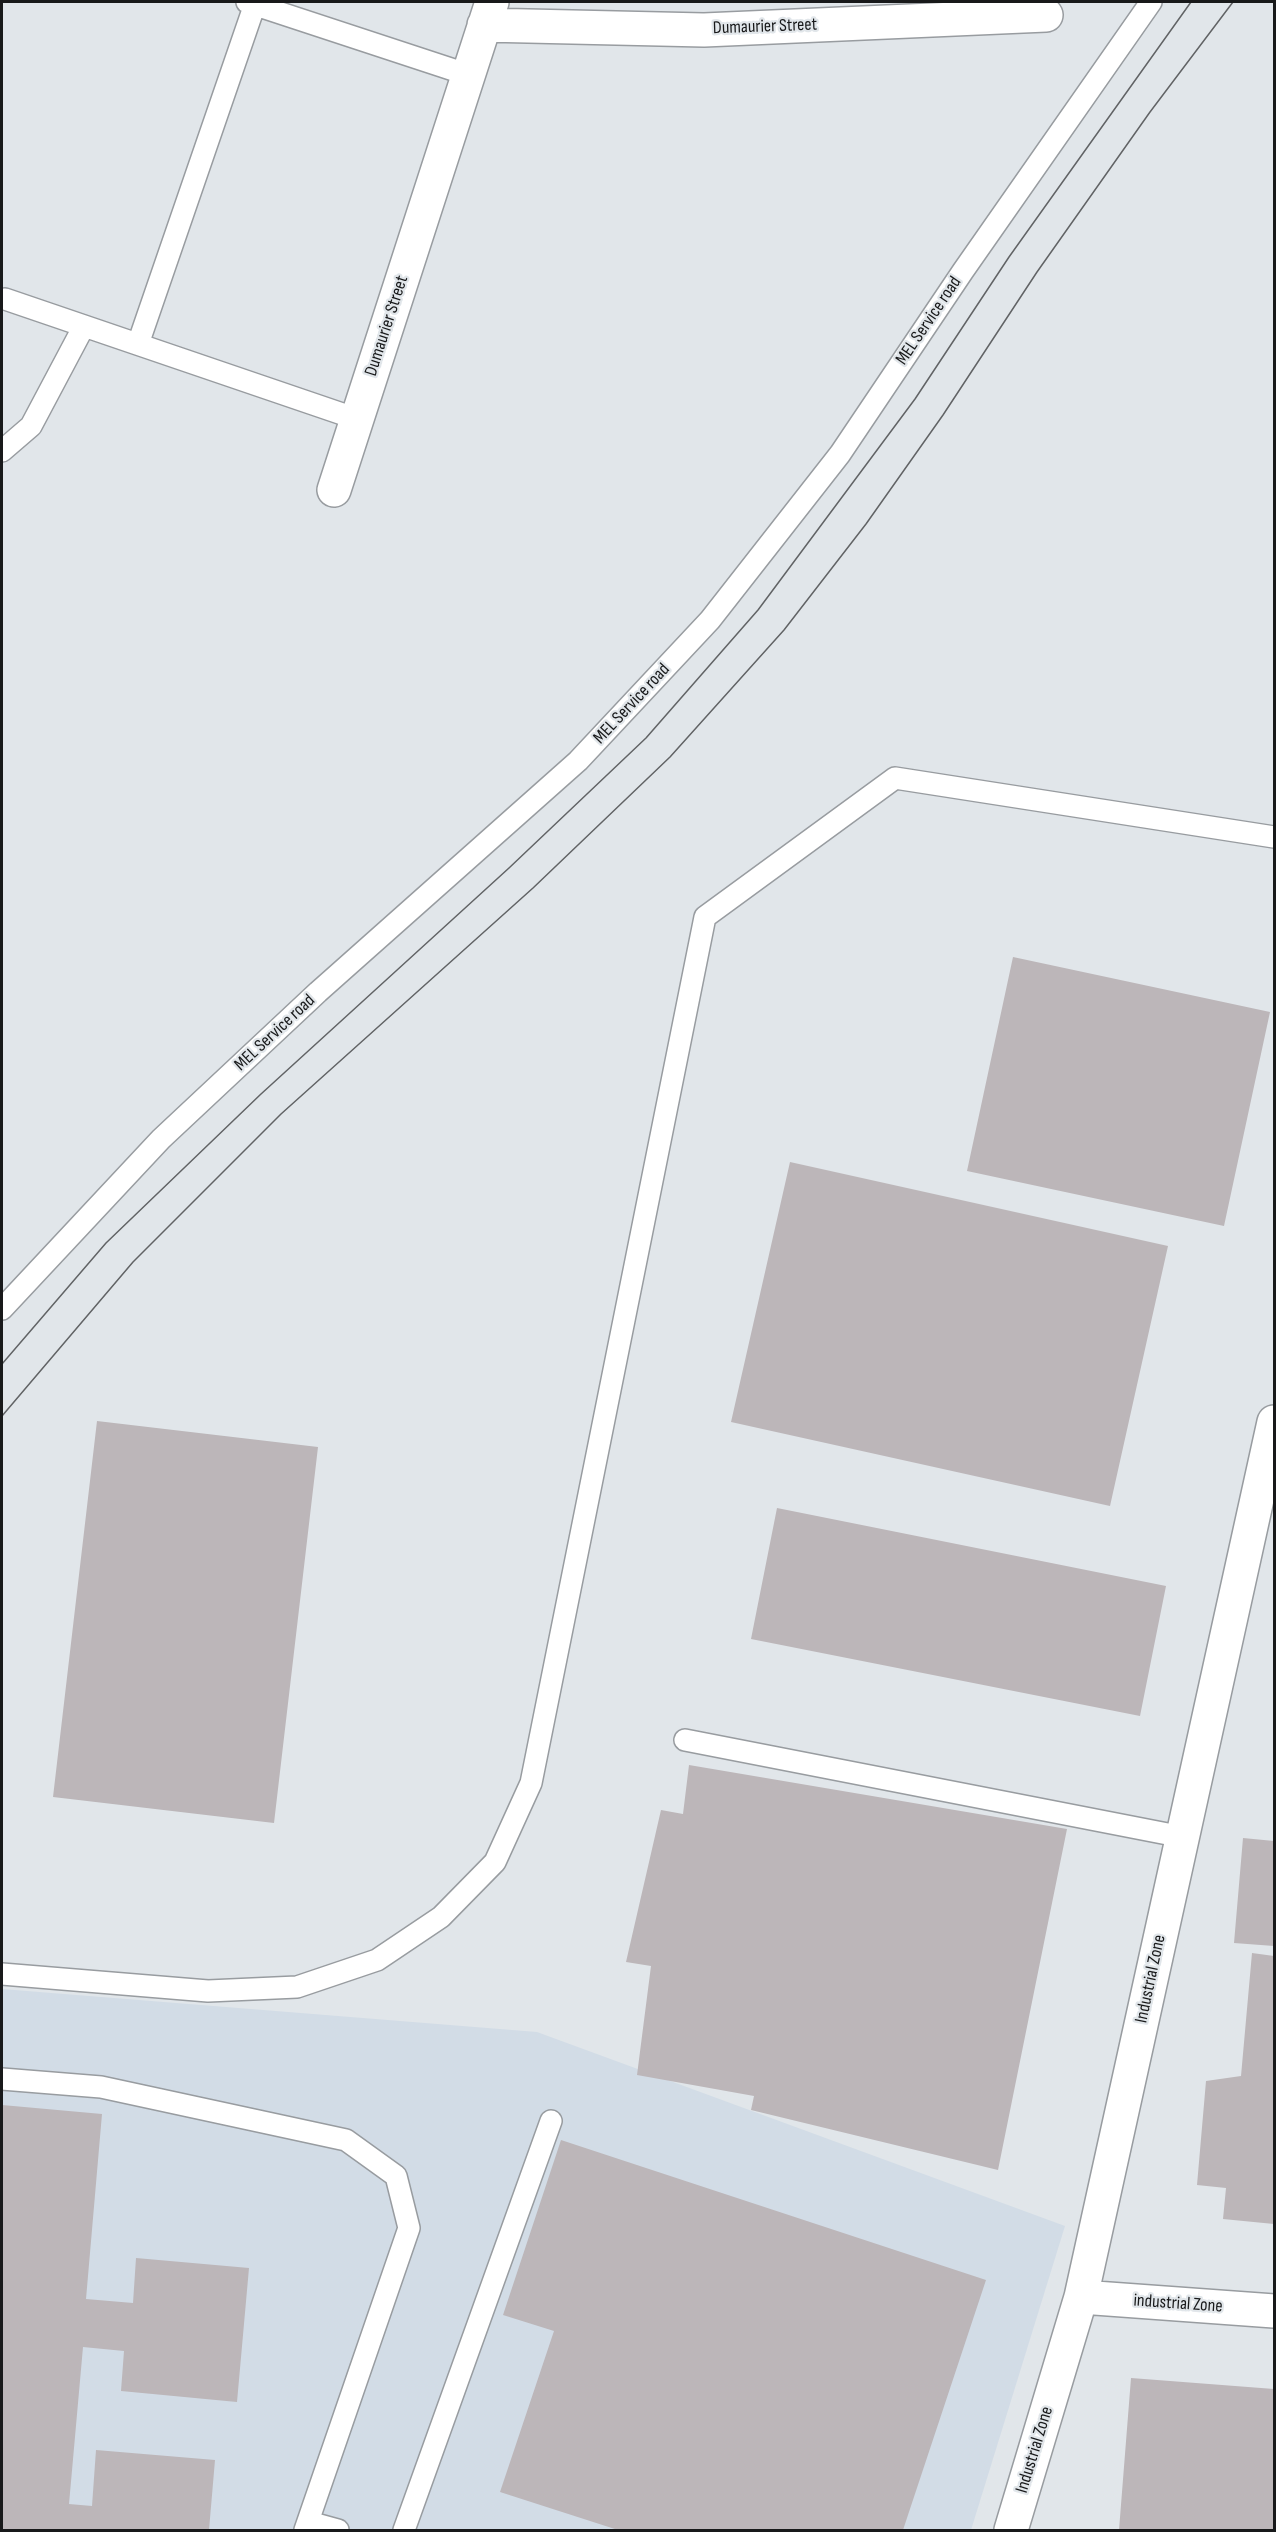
<!DOCTYPE html>
<html>
<head>
<meta charset="utf-8">
<style>
  body { margin:0 }
  #map { position:relative; width:1276px; height:2532px; overflow:hidden; background:#e1e6ea; font-family:"Sofia Sans Condensed",sans-serif }
  canvas { display:block }
  .frame { position:absolute; inset:0; border:3px solid #18191a; pointer-events:none }
</style>
</head>
<body>
<div id="map">
<canvas width="1276" height="2532"></canvas>
<div class="frame"></div>
</div>
<script>
const c = document.querySelector('canvas').getContext('2d');
c.lineJoin = 'round';
function fillPath(path, color) { c.fillStyle = color; c.fill(path, 'evenodd'); }
const toPath = rows => new Path2D(rows.map(r => 'M' + r).join(''));
function trace(path, color, width, dash) { c.strokeStyle = color; c.lineWidth = width; c.lineCap = dash ? 'butt' : 'round'; c.setLineDash(dash || []); c.stroke(path); }
function write(font, color, halo, rows, align = 'center') {
  c.font = font + ' "Sofia Sans Condensed",sans-serif'; c.lineWidth = 4.5; c.setLineDash([]); c.textBaseline = 'middle'; c.strokeStyle = halo; c.fillStyle = color; for (const [text, x, y, turn = 0] of rows) {
    c.save(); c.translate(x, y); c.rotate((+turn || 0) * Math.PI / 180); c.textAlign = isNaN(turn) ? turn : align; if (halo) c.strokeText(text, 0, 0); c.fillText(text, 0, 0); c.restore();
  }
}
const built = toPath([
  [2,1989,537,2032,1065,2226,971,2530,2,2530]
]);
const building = toPath([
  [1013,957,1270,1012,1224,1226,967,1171],
  [790,1162,1168,1246,1110,1506,731,1422],
  [97,1421,318,1447,274,1823,53,1797],
  [777,1508,1166,1586,1140,1716,751,1639],
  [689,1765,1067,1829,998,2170,751,2110,754,2096,637,2075,651,1966,626,1962,661,1810,683,1814],
  [1243,1838,1274,1841,1274,1946,1234,1943],
  [1252,1953,1274,1956,1274,2224,1223,2219,1226,2188,1197,2185,1206,2081,1241,2076],
  [2,2105,102,2114,86,2299,133,2303,136,2258,249,2268,237,2402,121,2391,124,2351,83,2347,69,2504,92,2506,96,2450,215,2460,209,2530,2,2530],
  [561,2140,986,2280,903,2530,618,2530,500,2492,554,2331,503,2315],
  [1131,2378,1274,2389,1274,2530,1119,2530]
]);
const service = toPath([
  [247,2,469,75],
  [5,299,357,419],
  [138,344,255,4],
  [2,451,31,426,84,326],
  [2,1309,161,1139,318,992,578,761,710,620,840,454,963,271,1151,2],
  [685,1740,1183,1837],
  [2,1974,208,1991,297,1987,377,1960,441,1917,495,1862,531,1783,705,917,895,778,1274,837],
  [2,2079,101,2087,346,2140,396,2176,409,2228,305,2530],
  [309,2522,338,2530],
  [404,2530,551,2121]
]);
const minor = toPath([
  [484,25,704,30,1046,15],
  [334,490,492,2],
  [1081,2297,1274,2311],
  [1011,2530,1081,2297,1274,1422]
]);
const tram = toPath([
  [2,1364,106,1243,261,1094,509,868,646,738,758,610,915,399,1009,257,1191,2],
  [2,1416,133,1262,281,1114,533,888,670,757,784,630,866,524,943,415,1037,272,1150,112,1233,2]
]);
const streetNames = [
  ["Dumaurier Street",765,27,-2],
  ["MEL Service road",929,321,-56],
  ["Dumaurier Street",387,326,-72],
  ["MEL Service road",632,704,-47],
  ["MEL Service road",275,1033,-43],
  ["Industrial Zone",1151,1979,-78],
  ["industrial Zone",1178,2304,4],
  ["Industrial Zone",1035,2450,-73]
];
fillPath(built, '#d2dce6');
fillPath(building, '#bcb6b9');
trace(service, '#989ca0', 24);
trace(minor, '#989ca0', 36);
trace(service, '#fff', 21);
trace(minor, '#fff', 33);
trace(tram, '#616365', 1.5);
write('18px', '#18191a', '#e1e6ea', streetNames);
</script>
</body>
</html>
